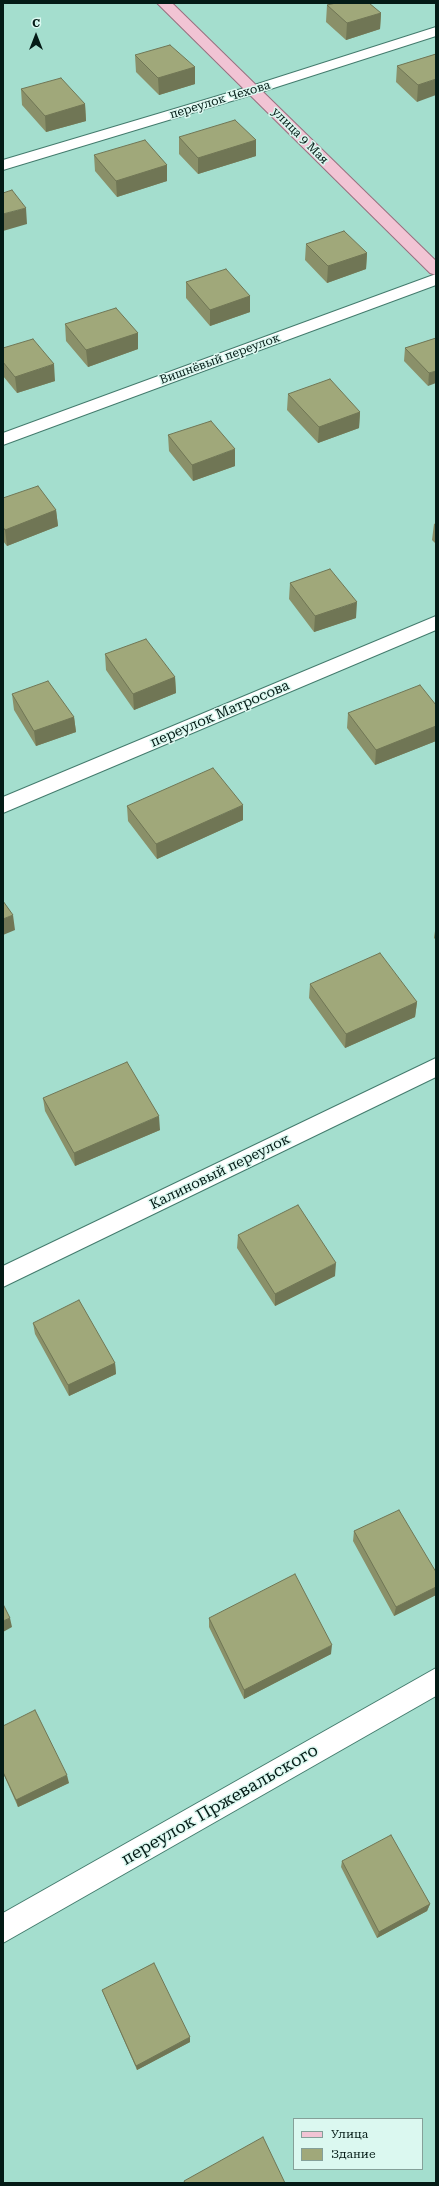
<!DOCTYPE html>
<html>
<head>
<meta charset="utf-8">
<style>
  body { margin:0 }
  #map { position:relative; width:439px; height:2186px; overflow:hidden; background:#a4dece; font-family:"Roboto Serif",serif }
  canvas { display:block }
  .frame { position:absolute; inset:0; border:4px solid #041b16; pointer-events:none }
  .legend { position:absolute; left:293px; top:2118px; width:130px; height:52px; box-sizing:border-box; background:#dbf8f0; border:1px solid #85a099; margin:0; padding:5px 7px; list-style:none; font-size:12px; color:#041b16 }
  .legend li { display:flex; align-items:center; gap:8px; height:20px }
  .legend b { width:20px; border:1px solid #85a099 }
  .north { position:absolute; left:16px; top:16px; width:40px; height:40px; -webkit-text-stroke:3px #dbf8f0; paint-order:stroke; rotate:0deg; font-size:11px; font-weight:700; line-height:16px; text-align:center; color:#041b16 }
  .north::after { content:''; display:block; margin:auto; width:14px; height:18px; background:#041b16; clip-path:polygon(50% 0,100% 100%,50% 72%,0 100%) }
</style>
</head>
<body>
<div id="map">
<canvas width="439" height="2186"></canvas>
<div class="frame"></div>
<ul class="legend">
<li><b style="height:5px;background:#f1c4d4"></b>Улица</li>
<li><b style="height:11px;background:#a0a87a"></b>Здание</li>
</ul>
<div class="north">С</div>
</div>
<script>
const c = document.querySelector('canvas').getContext('2d');
c.lineJoin = 'round';
const toPath = rows => new Path2D(rows.map(r => 'M' + r).join(''));
function trace(path, color, width, dash) { c.strokeStyle = color; c.lineWidth = width; c.lineCap = dash ? 'butt' : 'round'; c.setLineDash(dash || []); c.stroke(path); }
function fillPath(path, color) { c.fillStyle = color; c.fill(path, 'evenodd'); }
function write(font, color, halo, rows, align = 'center') {
  c.font = font + ' "Roboto Serif",serif'; c.lineWidth = 3; c.setLineDash([]); c.textBaseline = 'middle'; c.strokeStyle = halo; c.fillStyle = color; for (const [text, x, y, turn = 0] of rows) {
    c.save(); c.translate(x, y); c.rotate((+turn || 0) * Math.PI / 180); c.textAlign = isNaN(turn) ? turn : align; if (halo) c.strokeText(text, 0, 0); c.fillText(text, 0, 0); c.restore();
  }
}
const street = toPath([
  [436,27,436,36,258,93,3,170,3,160,248,87,436,27],
  [436,274,436,285,3,445,3,433,436,274],
  [436,616,436,630,3,813,3,797,436,616],
  [436,1058,436,1077,3,1287,3,1266,436,1058],
  [436,1668,436,1696,3,1943,3,1913,436,1668]
]);
const primary = toPath([
  [157,3,172,3,436,261,436,275,430,273,157,3]
]);
const wall = toPath([
  [327,5,381,13,380,29,346,40,326,22],
  [436,54,417,102,396,82,397,66],
  [135,55,195,67,195,84,159,95,136,72],
  [21,89,85,104,86,121,46,132,22,105],
  [179,137,256,140,256,156,198,174,179,154],
  [94,155,167,165,167,181,117,197,95,171],
  [306,244,367,253,366,269,327,283,305,260],
  [186,282,250,296,250,312,210,326,186,298],
  [65,324,138,333,138,349,88,367,66,341],
  [436,338,428,386,404,361,405,348],
  [3,348,55,381,17,393,3,376],
  [288,394,360,412,359,428,318,443,287,410],
  [168,435,235,466,193,481,169,451],
  [3,498,56,510,58,526,7,546,3,541],
  [436,523,436,544,432,540,434,524],
  [290,583,356,618,314,632,289,599],
  [105,654,175,677,176,693,134,710,106,670],
  [12,694,74,717,76,732,36,746,14,710],
  [436,705,436,741,375,765,347,728,348,713],
  [127,806,243,820,157,859,128,821],
  [436,924,436,940,434,938],
  [310,984,417,1002,415,1017,345,1048,309,998],
  [43,1098,160,1130,75,1166,45,1111],
  [238,1235,335,1276,275,1306,237,1248],
  [33,1323,115,1363,116,1374,69,1396,35,1334],
  [354,1531,436,1572,436,1595,394,1616,353,1541],
  [209,1618,331,1654,244,1699,209,1627],
  [3,1726,69,1783,18,1807,3,1773],
  [342,1861,430,1904,427,1911,377,1938,341,1867],
  [102,1990,190,2042,137,2070,104,1995]
]);
const shadedWall = toPath([
  [381,13,380,29,346,40,347,23],
  [195,67,195,84,159,95,158,78],
  [436,79,436,95,417,102,418,85],
  [85,104,86,121,46,132,45,116],
  [256,140,256,156,198,174,198,158],
  [167,165,167,181,117,197,116,181],
  [26,208,27,224,3,231,3,214],
  [367,253,366,269,327,283,328,266],
  [250,296,250,312,210,326,210,310],
  [138,333,138,349,88,367,86,350],
  [54,364,55,381,17,393,15,377],
  [436,371,436,383,428,386,429,373],
  [360,412,359,428,318,443,319,427],
  [235,449,235,466,193,481,192,465],
  [56,510,58,526,7,546,5,530],
  [357,602,356,618,314,632,315,616],
  [175,677,176,693,134,710,133,694],
  [74,717,76,732,36,746,34,731],
  [436,726,436,741,375,765,376,750],
  [243,805,243,820,157,859,156,844],
  [13,915,15,930,3,935,3,919],
  [417,1002,415,1017,345,1048,346,1034],
  [159,1116,160,1130,75,1166,74,1153],
  [336,1263,335,1276,275,1306,275,1294],
  [115,1363,116,1374,69,1396,68,1385],
  [436,1587,436,1595,394,1616,396,1607],
  [10,1618,12,1627,3,1632,3,1621],
  [332,1645,331,1654,244,1699,244,1690],
  [67,1775,69,1783,18,1807,16,1800],
  [430,1904,427,1911,377,1938,379,1932],
  [190,2037,190,2042,137,2070,136,2066]
]);
const building = toPath([
  [336,3,369,3,381,13,347,23,327,5,336,3],
  [170,45,195,67,158,78,135,55,170,45],
  [436,54,436,79,418,85,397,66,436,54],
  [61,78,85,104,45,116,21,89,61,78],
  [235,120,256,140,198,158,179,137,235,120],
  [145,140,167,165,116,181,94,155,145,140],
  [12,190,26,208,3,214,3,193,12,190],
  [344,231,367,253,328,266,306,244,344,231],
  [226,269,250,296,210,310,186,282,226,269],
  [116,308,138,333,86,350,65,324,116,308],
  [436,338,436,371,429,373,405,348,436,338],
  [33,339,54,364,15,377,3,362,3,348,33,339],
  [330,379,360,412,319,427,288,394,330,379],
  [211,421,235,449,192,465,168,435,211,421],
  [38,486,56,510,5,530,3,527,3,498,38,486],
  [330,569,357,602,315,616,290,583,330,569],
  [146,639,175,677,133,694,105,654,146,639],
  [48,681,74,717,34,731,12,694,48,681],
  [420,685,436,705,436,726,376,750,348,713,420,685],
  [213,768,243,805,156,844,127,806,213,768],
  [3,901,13,915,3,919,3,901],
  [380,953,417,1002,346,1034,310,984,380,953],
  [127,1062,159,1116,74,1153,43,1098,127,1062],
  [298,1205,336,1263,275,1294,238,1235,298,1205],
  [79,1300,115,1363,68,1385,33,1323,79,1300],
  [399,1510,436,1572,436,1587,396,1607,354,1531,399,1510],
  [295,1574,332,1645,244,1690,209,1618,295,1574],
  [3,1604,10,1618,3,1621,3,1604],
  [35,1710,67,1775,16,1800,3,1772,3,1726,35,1710],
  [391,1835,430,1904,379,1932,342,1861,391,1835],
  [154,1963,190,2037,136,2066,102,1990,154,1963],
  [263,2137,285,2183,185,2183,184,2181,263,2137]
]);
const farStreetnames = [
  ["переулок Чехова",220,100,-17],
  ["улица 9 Мая",300,136,45],
  ["Вишнёвый переулок",220,359,-20]
];
const streetNames = [
  ["переулок Матросова",220,714,-23],
  ["Калиновый переулок",220,1172,-26]
];
const nearStreetnames = [
  ["переулок Пржевальского",220,1805,-30]
];
trace(street, '#437b6d', 2);
trace(primary, '#986f7f', 2);
fillPath(street, '#fff');
fillPath(primary, '#f1c4d4');
fillPath(wall, '#8a9069');
fillPath(shadedWall, '#707655');
fillPath(building, '#a0a87a');
trace(building, '#707655', 1);
write('12px', '#041b16', '#dbf8f0', farStreetnames);
write('14px', '#041b16', '#dbf8f0', streetNames);
write('17px', '#041b16', '#dbf8f0', nearStreetnames);
</script>
</body>
</html>
